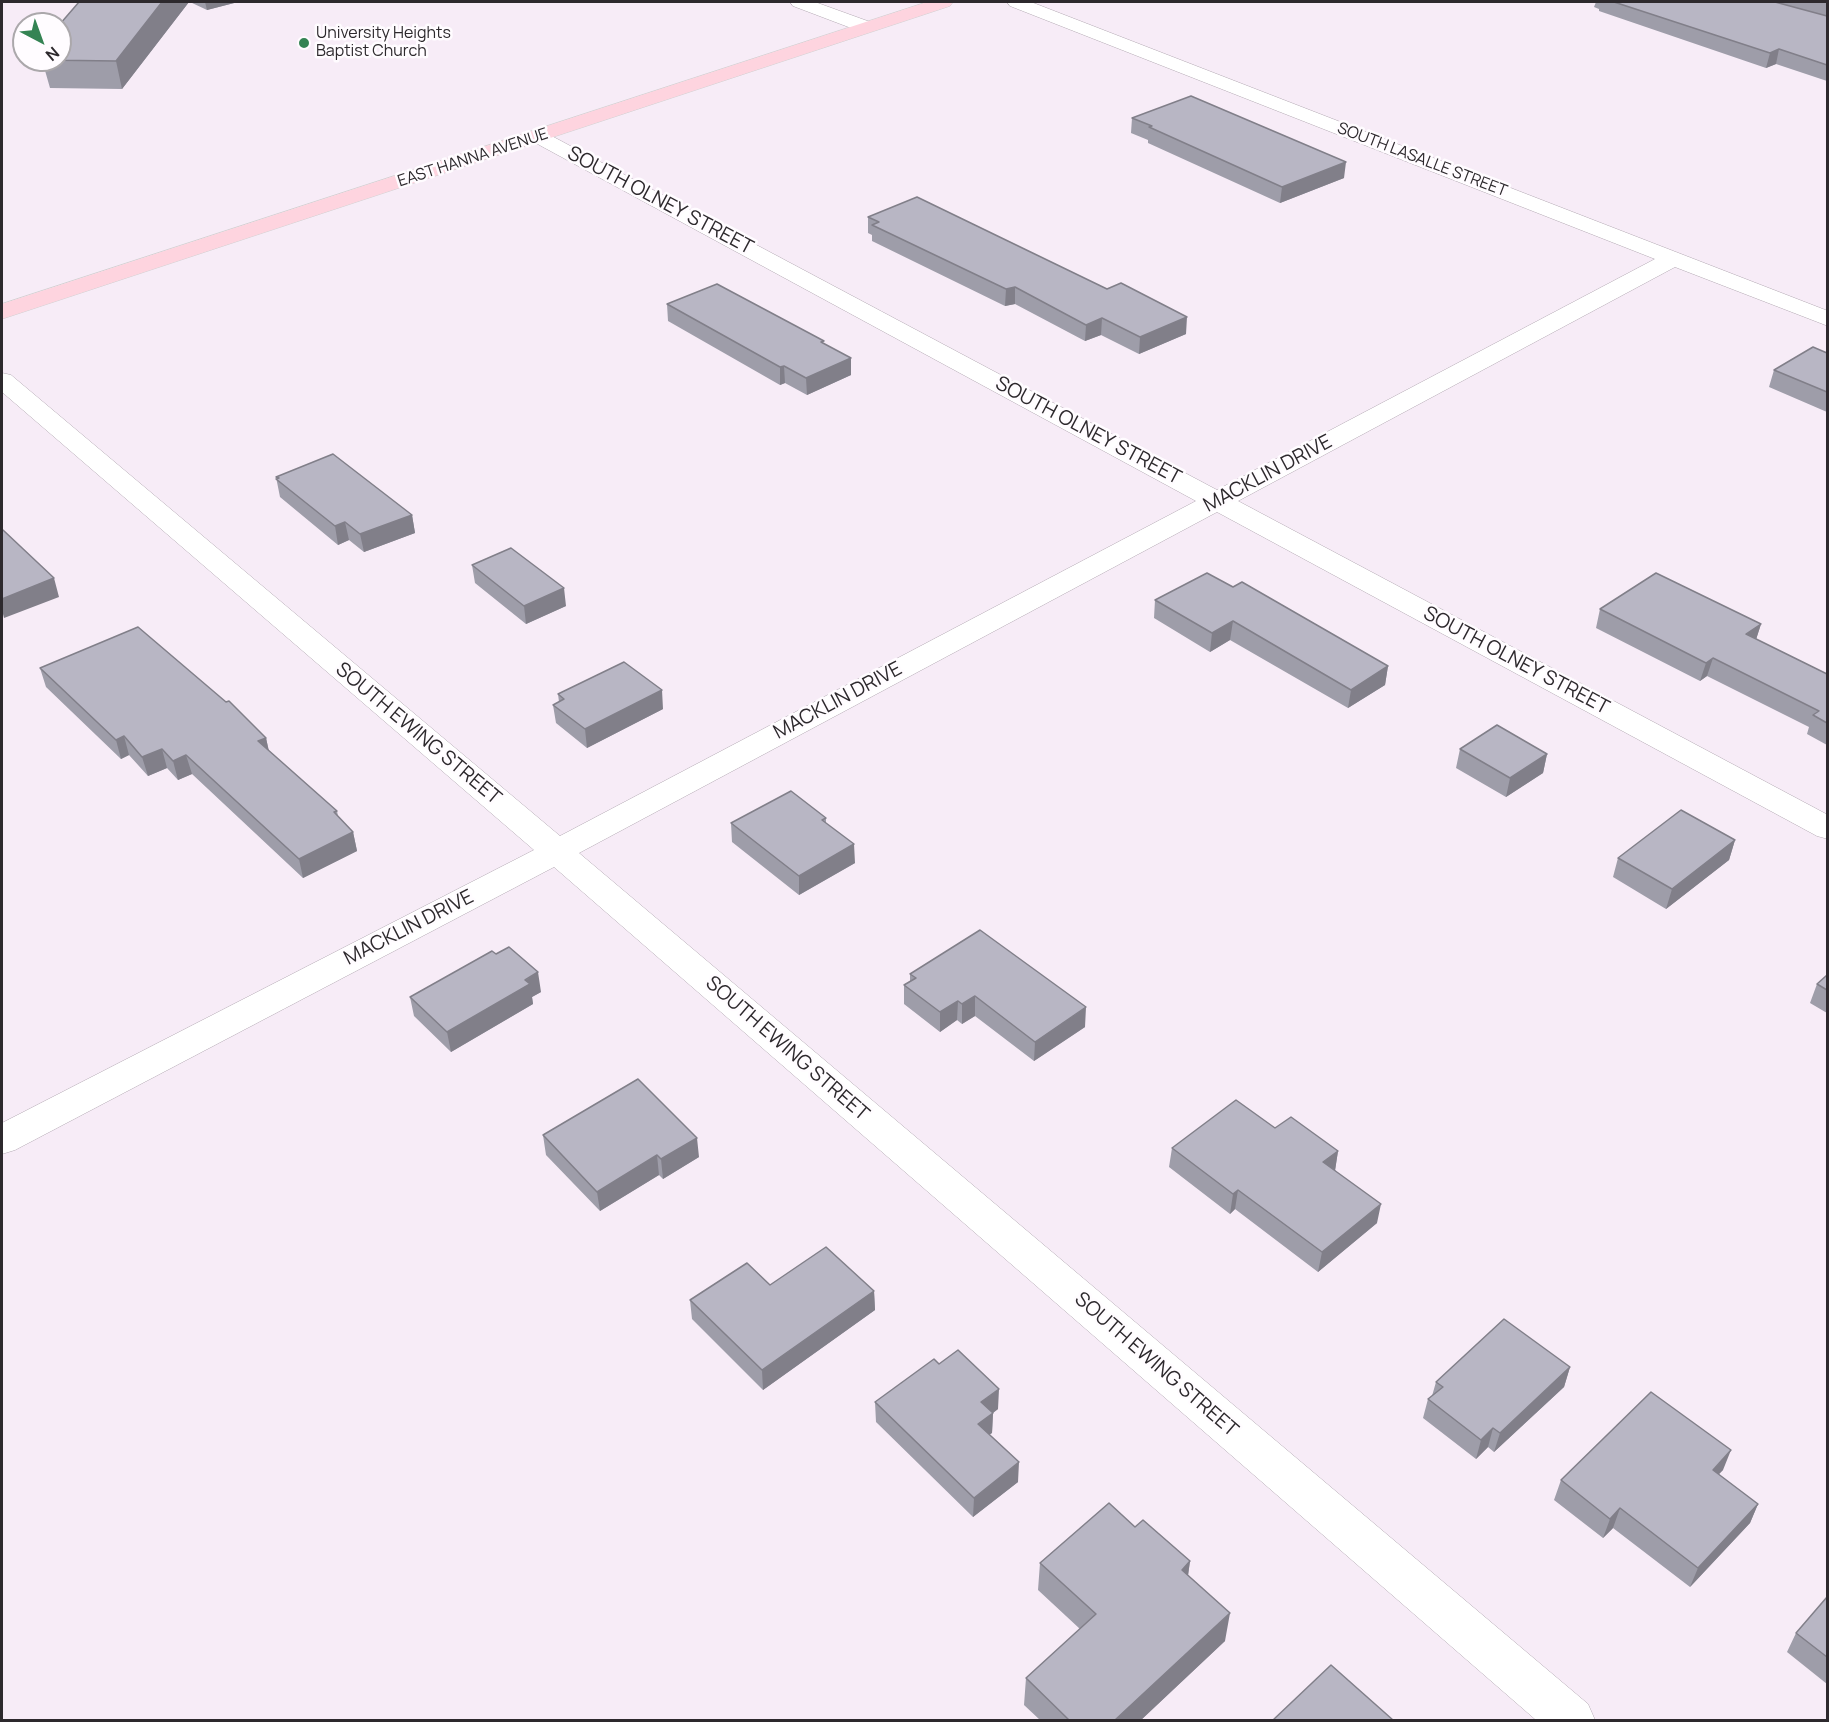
<!DOCTYPE html>
<html>
<head>
<meta charset="utf-8">
<style>
	body { margin:0 }
	#map { position:relative; width:1829px; height:1722px; overflow:hidden; background:#f7ecf7; font-family:Manrope,sans-serif }
	canvas { display:block }
	.frame { position:absolute; inset:0; border:3px solid #2d292d; pointer-events:none }
	.north { position:absolute; left:12px; top:12px; width:60px; height:60px; box-sizing:border-box; background:#fffcff; border:2px solid #aba8ab; border-radius:50%; rotate:139deg; font-size:16px; font-weight:700; line-height:24px; text-align:center; color:#2d292d }
	.north::after { content:''; display:block; margin:auto; width:21px; height:27px; background:#348353; clip-path:polygon(50% 0,100% 100%,50% 72%,0 100%) }
</style>
</head>
<body>
<div id="map">
<canvas width="1829" height="1722"></canvas>
<div class="frame"></div>
<div class="north">N</div>
</div>
<script>
const c = document.querySelector('canvas').getContext('2d');
c.lineJoin = 'round';
function trace(path, color, width, dash) { c.strokeStyle = color; c.lineWidth = width; c.lineCap = dash ? 'butt' : 'round'; c.setLineDash(dash || []); c.stroke(path); }
function fillPath(path, color) { c.fillStyle = color; c.fill(path, 'evenodd'); }
function drawText(font, color, halo, rows, align = 'center') {
  c.font = font + ' Manrope,sans-serif'; c.lineWidth = 5; c.setLineDash([]); c.textBaseline = 'middle'; c.strokeStyle = halo; c.fillStyle = color; for (const [text, x, y, turn = 0] of rows) {
    c.save(); c.translate(x, y); c.rotate((+turn || 0) * Math.PI / 180); c.textAlign = isNaN(turn) ? turn : align; if (halo) c.strokeText(text, 0, 0); c.fillText(text, 0, 0); c.restore();
  }
}
const minor = new Path2D(`
	M 790,2 L 815,2 L 873,23 L 875,27 L 873,31 L 859,31 L 793,6 Z
	M 1007,2 L 1031,2 L 1828,311 L 1828,326 L 1675,267 L 1238,501 L 1828,815 L 1828,839 L 1817,836 L 1217,512 L 579,853 L 1588,1704 L 1595,1720 L 1536,1720 L 554,867 L 15,1150 L 2,1154 L 2,1123 L 534,850 L 2,392 L 2,373 L 11,375 L 560,836 L 1196,501 L 532,141 L 529,137 L 532,133 L 539,131 L 546,133 L 1217,490 L 1655,259 L 1010,6 Z`);
const major = new Path2D(`
	M 927,2 L 953,2 L 950,6 L 2,319 L 2,304 Z`);
trace(minor, '#b3a9b3', 1);
trace(major, '#d1d0d1', 1);
fillPath(minor, '#fff');
fillPath(major, '#fed4df');
fillPath(new Path2D(`
	M 79,2 L 189,2 L 122,89 L 50,88 L 42,60 L 60,60 L 60,24 Z
	M 190,2 L 238,2 L 207,10 Z
	M 1596,2 L 1827,2 L 1827,81 L 1776,64 L 1766,68 L 1599,11 L 1599,9 L 1594,7 Z
	M 1132,118 L 1344,178 L 1280,203 L 1148,143 L 1148,140 L 1131,133 Z
	M 868,217 L 1186,334 L 1139,354 L 1101,335 L 1085,341 L 1015,304 L 1005,306 L 872,241 L 872,235 L 868,233 Z
	M 667,304 L 824,343 L 851,375 L 807,395 L 785,383 L 780,385 L 668,321 Z
	M 1827,353 L 1827,412 L 1769,387 L 1774,370 Z
	M 276,477 L 412,515 L 415,533 L 364,552 L 349,540 L 338,545 L 280,497 Z
	M 472,565 L 566,606 L 526,624 L 475,583 Z
	M 1233,587 L 1388,666 L 1385,685 L 1348,708 L 1230,640 L 1210,652 L 1154,618 L 1155,600 Z
	M 1600,609 L 1761,624 L 1756,639 L 1827,674 L 1827,745 L 1807,734 L 1809,727 L 1707,676 L 1700,681 L 1596,628 Z
	M 40,668 L 266,738 L 269,751 L 337,811 L 338,816 L 353,832 L 357,851 L 303,878 L 192,774 L 178,780 L 167,768 L 148,776 L 129,755 L 121,759 L 46,687 Z
	M 558,694 L 663,709 L 587,748 L 556,723 L 553,705 L 559,702 Z
	M 1460,749 L 1547,754 L 1543,773 L 1506,797 L 1456,768 Z
	M 826,818 L 826,823 L 855,863 L 799,895 L 732,842 L 731,823 Z
	M 1735,840 L 1729,860 L 1666,909 L 1613,877 L 1618,858 Z
	M 910,974 L 1085,1027 L 1034,1061 L 975,1016 L 962,1024 L 957,1020 L 940,1032 L 904,1004 L 904,985 L 910,981 Z
	M 1827,975 L 1827,1013 L 1810,1003 L 1817,984 Z
	M 541,992 L 532,997 L 533,1004 L 451,1052 L 414,1016 L 410,997 Z
	M 1275,1128 L 1338,1151 L 1335,1170 L 1377,1223 L 1318,1272 L 1235,1209 L 1230,1214 L 1169,1167 L 1172,1148 Z
	M 543,1135 L 699,1157 L 663,1179 L 659,1175 L 600,1211 L 546,1155 Z
	M 770,1285 L 874,1291 L 875,1310 L 763,1390 L 692,1319 L 690,1300 Z
	M 939,1364 L 998,1409 L 993,1413 L 992,1433 L 989,1434 L 1018,1482 L 973,1517 L 876,1422 L 875,1402 Z
	M 1570,1367 L 1564,1387 L 1494,1452 L 1488,1447 L 1476,1459 L 1423,1418 L 1428,1399 L 1432,1396 L 1436,1382 Z
	M 1723,1470 L 1718,1474 L 1758,1504 L 1750,1523 L 1690,1587 L 1613,1528 L 1603,1538 L 1554,1500 L 1561,1480 Z
	M 1135,1527 L 1190,1561 L 1188,1576 L 1225,1641 L 1141,1720 L 1040,1720 L 1024,1705 L 1026,1678 L 1080,1629 L 1038,1590 L 1040,1563 Z
	M 1827,1597 L 1827,1684 L 1787,1652 L 1796,1633 Z`), '#9e9da9');
fillPath(new Path2D(`
	M 162,2 L 189,2 L 122,89 L 116,61 Z
	M 205,2 L 238,2 L 207,10 Z
	M 1779,49 L 1776,64 L 1766,68 L 1770,53 Z
	M 1346,162 L 1344,178 L 1280,203 L 1282,187 Z
	M 1015,287 L 1015,304 L 1005,306 L 1006,289 Z
	M 1187,317 L 1186,334 L 1139,354 L 1140,337 Z
	M 1102,318 L 1101,335 L 1085,341 L 1086,325 Z
	M 851,358 L 851,375 L 807,395 L 806,378 Z
	M 784,366 L 785,383 L 780,385 L 780,367 Z
	M 412,515 L 415,533 L 364,552 L 360,534 Z
	M 345,522 L 349,540 L 338,545 L 335,526 Z
	M 54,578 L 59,597 L 4,618 L 2,610 L 2,599 Z
	M 564,588 L 566,606 L 526,624 L 524,606 Z
	M 1233,621 L 1230,640 L 1210,652 L 1212,633 Z
	M 1761,624 L 1755,643 L 1746,634 Z
	M 1713,658 L 1707,676 L 1700,681 L 1706,663 Z
	M 1388,666 L 1385,685 L 1348,708 L 1351,690 Z
	M 662,690 L 663,709 L 587,748 L 585,729 Z
	M 124,736 L 129,755 L 121,759 L 116,740 Z
	M 266,738 L 270,757 L 258,741 Z
	M 162,749 L 167,768 L 148,776 L 142,757 Z
	M 1547,754 L 1543,773 L 1506,797 L 1510,778 Z
	M 186,755 L 192,774 L 178,780 L 173,761 Z
	M 353,832 L 357,851 L 303,878 L 299,859 Z
	M 1735,840 L 1729,860 L 1666,909 L 1672,889 Z
	M 854,844 L 855,863 L 799,895 L 799,876 Z
	M 538,972 L 541,992 L 532,997 L 533,1004 L 451,1052 L 447,1032 Z
	M 975,996 L 975,1016 L 962,1024 L 962,1004 Z
	M 958,1001 L 957,1020 L 940,1032 L 940,1012 Z
	M 1086,1007 L 1085,1027 L 1034,1061 L 1035,1042 Z
	M 697,1138 L 699,1157 L 663,1179 L 661,1159 Z
	M 1338,1151 L 1335,1171 L 1323,1162 Z
	M 657,1155 L 659,1175 L 600,1211 L 597,1192 Z
	M 1238,1190 L 1235,1209 L 1230,1214 L 1233,1194 Z
	M 1381,1204 L 1377,1223 L 1318,1272 L 1322,1252 Z
	M 874,1291 L 875,1310 L 763,1390 L 762,1370 Z
	M 1570,1367 L 1564,1387 L 1494,1452 L 1500,1433 Z
	M 999,1389 L 998,1409 L 981,1422 L 981,1402 Z
	M 993,1413 L 992,1433 L 978,1443 L 978,1424 Z
	M 1493,1428 L 1488,1447 L 1476,1459 L 1481,1440 Z
	M 1731,1450 L 1723,1470 L 1705,1489 L 1713,1470 Z
	M 1019,1462 L 1018,1482 L 973,1517 L 974,1498 Z
	M 1758,1504 L 1750,1523 L 1690,1587 L 1698,1568 Z
	M 1620,1508 L 1613,1528 L 1603,1538 L 1610,1519 Z
	M 1190,1561 L 1186,1589 L 1182,1570 Z
	M 1230,1613 L 1225,1641 L 1141,1720 L 1115,1720 Z`), '#817f89');
const building = new Path2D(`
	M 79,2 L 162,2 L 116,61 L 42,60 L 60,60 L 60,40 L 64,35 L 60,35 L 60,24 Z
	M 1614,2 L 1775,2 L 1827,16 L 1827,65 L 1779,49 L 1770,53 Z
	M 1191,96 L 1346,162 L 1282,187 L 1149,127 L 1152,126 L 1132,118 Z
	M 917,197 L 1107,289 L 1121,283 L 1187,317 L 1140,337 L 1102,318 L 1086,325 L 1015,287 L 1006,289 L 872,225 L 879,222 L 868,217 Z
	M 717,284 L 824,341 L 821,342 L 851,358 L 806,378 L 784,366 L 780,367 L 667,304 Z
	M 1813,347 L 1827,353 L 1827,392 L 1774,370 Z
	M 333,454 L 412,515 L 360,534 L 345,522 L 335,526 L 276,479 L 279,478 L 276,477 Z
	M 2,530 L 3,530 L 54,578 L 2,599 Z
	M 511,548 L 564,588 L 524,606 L 472,565 Z
	M 1207,573 L 1233,587 L 1242,582 L 1388,666 L 1351,690 L 1233,621 L 1212,633 L 1155,600 Z
	M 1656,573 L 1761,624 L 1746,634 L 1827,674 L 1827,723 L 1813,715 L 1819,711 L 1713,658 L 1706,663 L 1600,609 Z
	M 138,627 L 226,702 L 229,701 L 266,738 L 258,741 L 337,811 L 334,812 L 353,832 L 299,859 L 186,755 L 173,761 L 162,749 L 142,757 L 124,736 L 116,740 L 40,668 Z
	M 624,662 L 662,690 L 585,729 L 553,705 L 564,699 L 558,694 Z
	M 1497,725 L 1547,754 L 1510,778 L 1460,749 Z
	M 791,791 L 826,818 L 822,820 L 854,844 L 799,876 L 731,823 Z
	M 1681,810 L 1735,840 L 1672,889 L 1618,858 Z
	M 980,930 L 1086,1007 L 1035,1042 L 975,996 L 962,1004 L 958,1001 L 940,1012 L 904,985 L 916,978 L 910,974 Z
	M 509,947 L 538,972 L 525,980 L 530,984 L 447,1032 L 410,997 L 492,951 L 496,954 Z
	M 1827,975 L 1827,990 L 1817,984 Z
	M 638,1079 L 697,1138 L 661,1159 L 657,1155 L 597,1192 L 543,1135 Z
	M 1236,1100 L 1275,1128 L 1291,1117 L 1338,1151 L 1323,1162 L 1381,1204 L 1322,1252 L 1238,1190 L 1233,1194 L 1172,1148 Z
	M 826,1247 L 874,1291 L 762,1370 L 690,1300 L 747,1263 L 770,1285 Z
	M 1504,1319 L 1570,1367 L 1500,1433 L 1493,1428 L 1481,1440 L 1428,1399 L 1443,1387 L 1436,1382 Z
	M 958,1350 L 999,1389 L 981,1402 L 993,1413 L 978,1424 L 1019,1462 L 974,1498 L 875,1402 L 934,1359 L 939,1364 Z
	M 1651,1392 L 1731,1450 L 1713,1470 L 1758,1504 L 1698,1568 L 1620,1508 L 1610,1519 L 1561,1480 Z
	M 1109,1503 L 1135,1527 L 1143,1520 L 1190,1561 L 1182,1570 L 1230,1613 L 1115,1720 L 1069,1720 L 1026,1678 L 1096,1614 L 1040,1563 Z
	M 1827,1597 L 1827,1657 L 1796,1633 Z
	M 1331,1665 L 1393,1720 L 1273,1720 Z`);
fillPath(building, '#b8b6c4');
trace(building, '#817f89', 1.5);
for (const [x, y, r, color] of [
	[304,43,6,"#348353"]
]) { const dot = new Path2D(); dot.arc(x, y, r, 0, 2 * Math.PI); c.fillStyle = color; c.fill(dot); trace(dot, '#fffcff', 2); }
drawText('16px', '#2d292d', '#fffcff', [
	["University Heights",316,34],
	["Baptist Church",316,52]
], 'left');
drawText('16px', '#2d292d', '#fffcff', [
	["EAST HANNA AVENUE",473,158,-18],
	["SOUTH LASALLE STREET",1422,160,21]
]);
drawText('20px', '#2d292d', '#fffcff', [
	["SOUTH OLNEY STREET",660,201,28],
	["SOUTH OLNEY STREET",1088,431,28],
	["MACKLIN DRIVE",1268,474,-28],
	["SOUTH OLNEY STREET",1516,661,28],
	["MACKLIN DRIVE",838,701,-28],
	["SOUTH EWING STREET",418,734,40],
	["MACKLIN DRIVE",409,928,-27],
	["SOUTH EWING STREET",787,1049,41],
	["SOUTH EWING STREET",1156,1365,41]
]);
</script>
</body>
</html>
